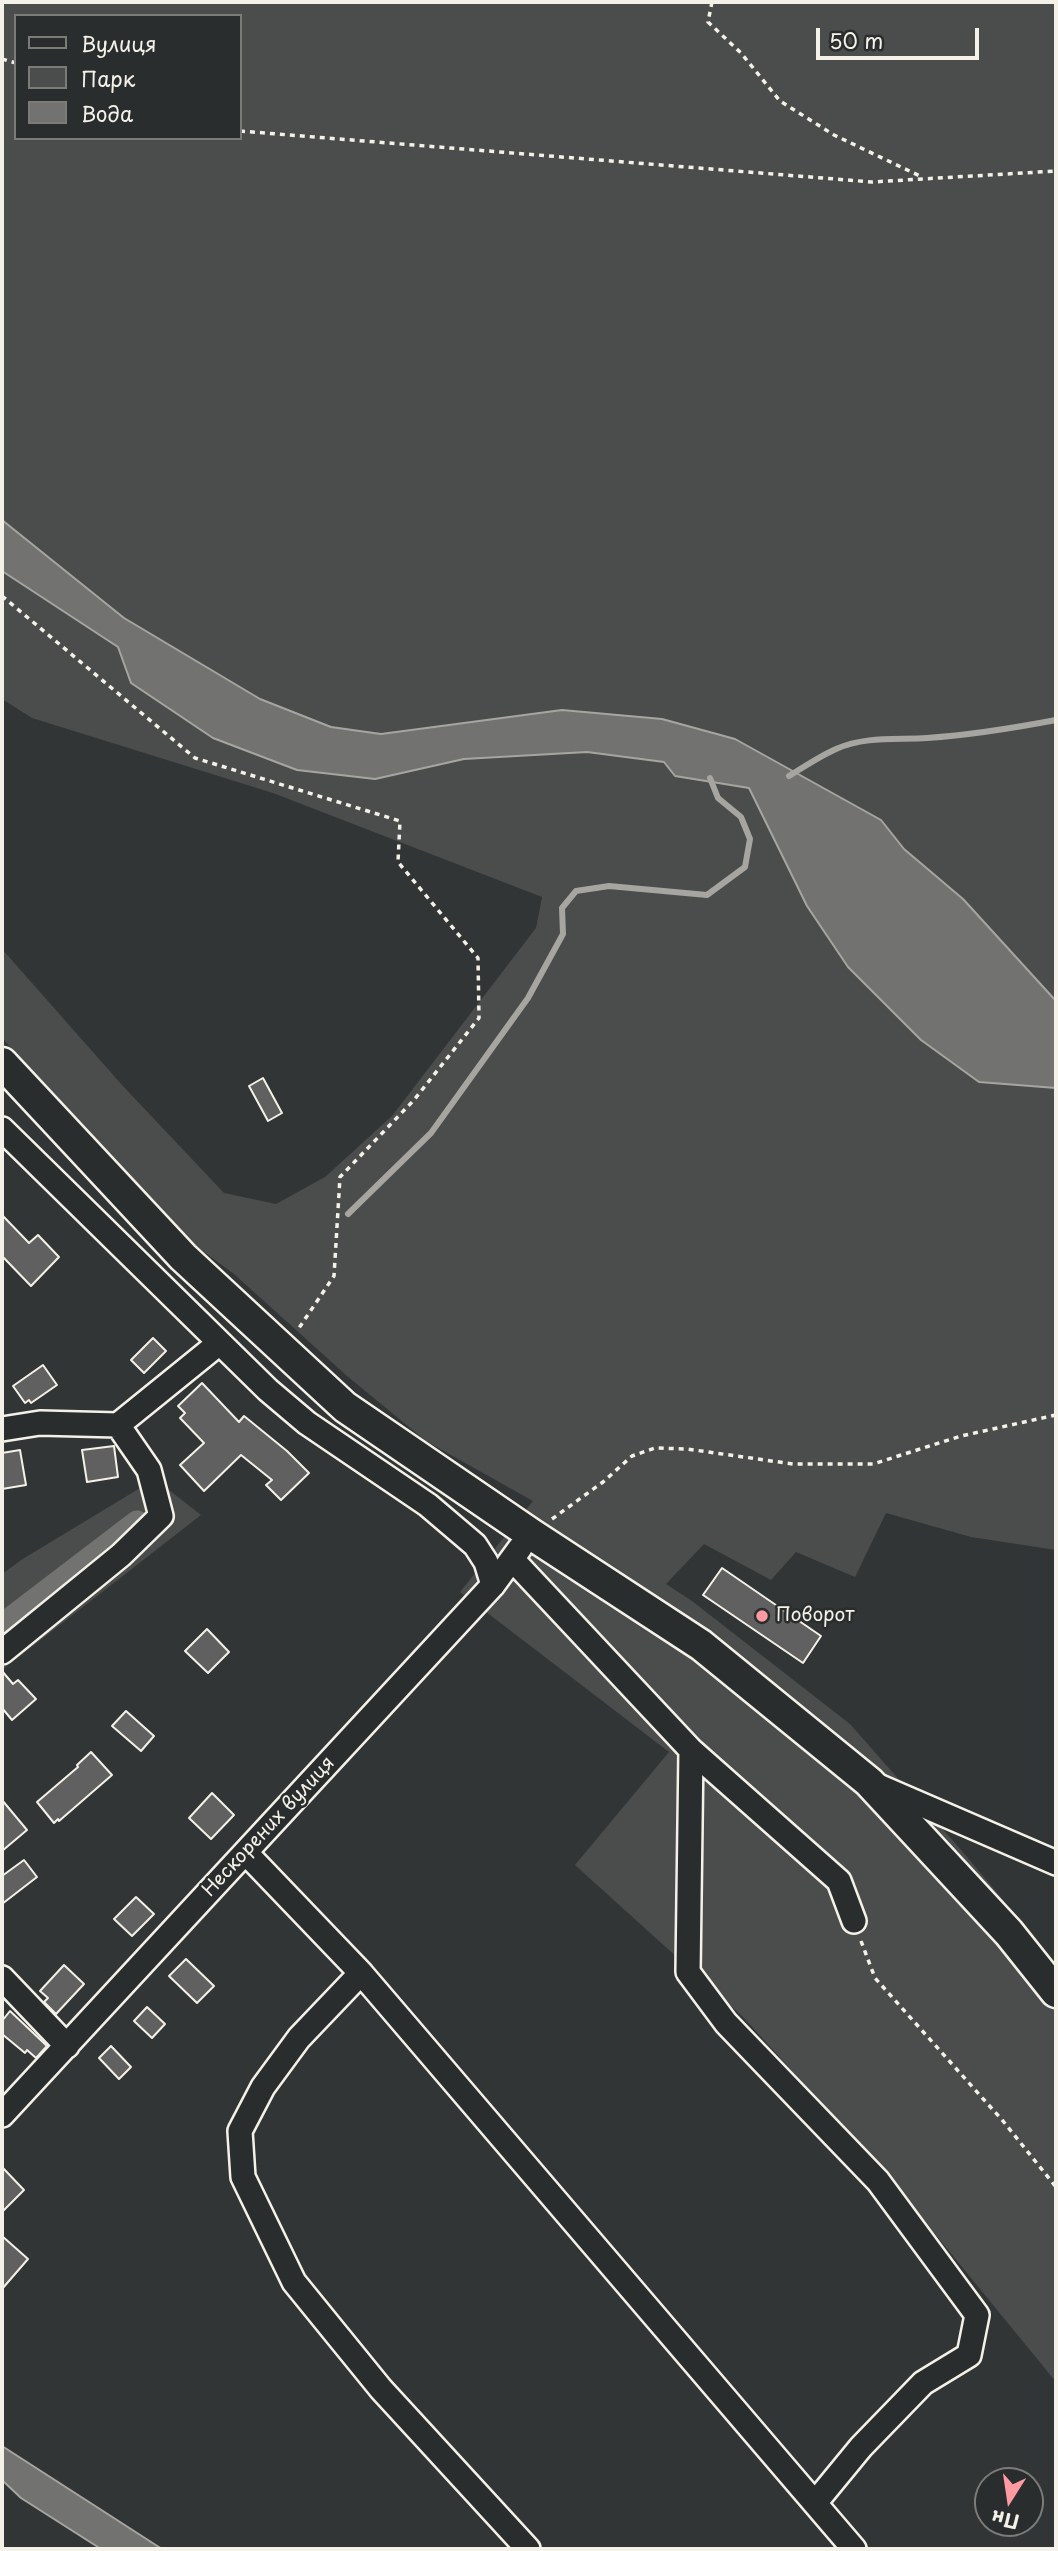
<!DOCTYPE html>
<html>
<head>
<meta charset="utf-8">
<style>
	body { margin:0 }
	#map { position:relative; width:1058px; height:2551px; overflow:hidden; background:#323535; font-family:"Playpen Sans",sans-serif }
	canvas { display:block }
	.frame { position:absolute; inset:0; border:4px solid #f4f1e8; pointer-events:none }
	.legend { position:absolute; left:14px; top:14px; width:228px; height:126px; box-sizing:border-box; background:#2a2d2e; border:2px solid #7b7b78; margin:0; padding:9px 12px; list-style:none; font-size:21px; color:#f4f1e8 }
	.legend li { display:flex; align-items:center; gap:14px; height:35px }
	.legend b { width:35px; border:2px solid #7b7b78 }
	.north { position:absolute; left:974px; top:2467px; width:70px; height:70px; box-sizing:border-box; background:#2a2d2e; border:2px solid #7b7b78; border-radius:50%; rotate:192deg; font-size:19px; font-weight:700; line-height:28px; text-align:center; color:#f4f1e8 }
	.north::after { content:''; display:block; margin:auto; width:24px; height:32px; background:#ff9aa2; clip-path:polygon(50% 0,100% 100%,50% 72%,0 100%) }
	.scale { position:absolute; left:816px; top:28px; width:163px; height:32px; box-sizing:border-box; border:4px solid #f4f1e8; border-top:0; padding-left:9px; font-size:21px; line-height:24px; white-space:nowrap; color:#f4f1e8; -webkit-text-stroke:5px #2a2d2e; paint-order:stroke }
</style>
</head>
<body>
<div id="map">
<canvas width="1058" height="2551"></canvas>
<div class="frame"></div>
<ul class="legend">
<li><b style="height:9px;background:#2a2d2e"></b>Вулиця</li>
<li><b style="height:19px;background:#4b4d4c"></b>Парк</li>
<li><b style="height:19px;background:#727370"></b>Вода</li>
</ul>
<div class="north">Пн</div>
<div class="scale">50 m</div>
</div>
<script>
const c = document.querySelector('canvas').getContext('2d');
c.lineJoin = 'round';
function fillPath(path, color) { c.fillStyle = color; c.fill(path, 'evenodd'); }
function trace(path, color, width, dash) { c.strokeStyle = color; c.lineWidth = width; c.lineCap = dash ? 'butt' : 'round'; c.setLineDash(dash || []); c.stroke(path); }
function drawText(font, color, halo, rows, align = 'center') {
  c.font = font + ' "Playpen Sans",sans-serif'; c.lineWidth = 5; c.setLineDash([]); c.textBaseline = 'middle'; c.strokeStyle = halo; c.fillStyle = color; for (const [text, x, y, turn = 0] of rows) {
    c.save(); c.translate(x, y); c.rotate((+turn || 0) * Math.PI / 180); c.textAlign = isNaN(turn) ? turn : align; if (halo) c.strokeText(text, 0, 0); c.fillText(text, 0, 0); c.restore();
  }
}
fillPath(new Path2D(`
	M 2,2 L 1056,2 L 1056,1001 L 963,899 L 904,849 L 881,820 L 562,710 L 381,734 L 331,727 L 260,699 L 124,618 L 2,520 ZM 16,16 L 240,16 L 240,138 L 16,138 Z
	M 2,571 L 118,647 L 131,683 L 213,738 L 297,770 L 375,779 L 464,759 L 587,752 L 664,762 L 675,776 L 749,788 L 807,906 L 848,967 L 979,1082 L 1056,1088 L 1056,1550 L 971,1537 L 886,1513 L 855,1577 L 796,1552 L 771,1580 L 704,1544 L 666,1584 L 692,1601 L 850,1724 L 962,1851 L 1056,1963 L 1056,2382 L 886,2174 L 743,2017 L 575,1865 L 669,1752 L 460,1592 L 533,1501 L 426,1441 L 347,1376 L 234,1274 L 189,1241 L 2,1038 L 2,949 L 122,1085 L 224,1193 L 276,1204 L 325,1177 L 392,1116 L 536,928 L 542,897 L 273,793 L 32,718 L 2,699 Z
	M 155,1479 L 201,1515 L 2,1670 L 2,1574 L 21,1560 Z`), '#4b4d4c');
const water = new Path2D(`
	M 2,520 L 124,618 L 260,699 L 331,727 L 381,734 L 562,710 L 662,719 L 735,739 L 881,820 L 904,849 L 963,899 L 1056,1001 L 1056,1088 L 979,1082 L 921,1040 L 848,967 L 807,906 L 749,788 L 675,776 L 664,762 L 587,752 L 464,759 L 375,779 L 297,770 L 213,738 L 131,683 L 118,647 L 2,571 Z
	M 2,2446 L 162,2549 L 101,2549 L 21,2498 L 2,2480 Z`);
fillPath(water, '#727370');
trace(water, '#a6a5a0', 2);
trace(new Path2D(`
	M 789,776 C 804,767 820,756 836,749 C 865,736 897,740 927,738 C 970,735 1014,728 1056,720
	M 348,1214 L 431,1133 L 528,998 L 563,934 L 562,908 L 576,891 L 609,886 L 707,895 L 745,867 L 750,839 L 741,817 L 718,798 L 710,778`), '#a6a5a0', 6);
trace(new Path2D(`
	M 2,1625 L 137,1522`), '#727370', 23);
const building = new Path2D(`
	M 263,1078 L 282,1113 L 268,1121 L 249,1086 Z
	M 2,1215 L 29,1243 L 38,1235 L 59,1257 L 31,1286 L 2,1256 Z
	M 153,1338 L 166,1351 L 144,1373 L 131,1360 Z
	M 43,1365 L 57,1385 L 31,1403 L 29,1400 L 25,1403 L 13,1386 Z
	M 202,1383 L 239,1422 L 244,1416 L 287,1451 L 309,1473 L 281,1500 L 266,1485 L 272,1480 L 241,1455 L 204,1491 L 180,1465 L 204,1443 L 180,1418 L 185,1413 L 178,1406 Z
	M 114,1446 L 118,1477 L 87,1482 L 82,1450 Z
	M 20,1450 L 26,1485 L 2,1489 L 2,1453 Z
	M 722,1568 L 821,1636 L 803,1663 L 703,1595 Z
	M 207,1629 L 229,1652 L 208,1673 L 185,1651 Z
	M 2,1671 L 13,1684 L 18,1680 L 36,1699 L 12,1720 L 2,1708 Z
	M 126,1711 L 154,1736 L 141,1751 L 112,1726 Z
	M 91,1752 L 112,1775 L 59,1821 L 58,1819 L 54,1823 L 37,1802 L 78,1767 L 77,1765 Z
	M 212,1793 L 234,1815 L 211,1839 L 189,1818 Z
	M 2,1800 L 27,1830 L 2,1851 Z
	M 24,1860 L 37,1877 L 2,1904 L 2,1876 Z
	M 136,1897 L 154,1914 L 132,1936 L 114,1919 Z
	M 186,1959 L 214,1986 L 197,2003 L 169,1976 Z
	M 64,1965 L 84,1984 L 56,2014 L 44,2002 L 48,1998 L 40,1991 Z
	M 147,2007 L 165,2024 L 152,2038 L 134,2021 Z
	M 10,2011 L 47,2046 L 36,2058 L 27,2050 L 25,2053 L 2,2034 L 2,2021 Z
	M 111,2046 L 131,2067 L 119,2079 L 99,2058 Z
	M 2,2167 L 24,2190 L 2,2212 Z
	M 2,2236 L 28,2259 L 2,2289 Z`);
fillPath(building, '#5f605f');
trace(building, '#f4f1e8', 2);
const minor = new Path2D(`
	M 2,1129 L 268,1390 L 307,1423 L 428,1505 L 475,1545 L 486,1562 L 493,1585
	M 118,1425 L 218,1344
	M 2,1429 L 40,1423 L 118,1425
	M 512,1559 L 691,1750 L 688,1972 L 726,2023 L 878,2181 L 977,2315 L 969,2355 L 923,2383 L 861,2447 L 815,2503
	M 2,1652 L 121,1555 L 161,1516 L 149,1470 L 118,1425
	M 691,1750 L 839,1881 L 854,1921
	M 876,1785 L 1056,1863
	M 246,1853 L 361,1973 L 854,2549
	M 361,1973 L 299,2038 L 263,2087 L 240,2131 L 243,2177 L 294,2282 L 381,2389 L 528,2549
	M 2,1978 L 67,2046
	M 2,2115 L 493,1585 L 520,1548`);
const major = new Path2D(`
	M 2,1063 L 183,1257 L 345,1407 L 531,1534 L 701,1645 L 869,1782 L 1009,1933 L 1056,1992`);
trace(minor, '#f4f1e8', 28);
trace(major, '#f4f1e8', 35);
trace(new Path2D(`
	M 712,2 L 708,22 L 741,53 L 780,101 L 834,135 L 922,177
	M 2,59 L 16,63
	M 240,131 L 872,182 L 1056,171
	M 2,596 L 195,758 L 400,821 L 398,862 L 478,958 L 479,1018 L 414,1100 L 340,1177 L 334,1276 L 299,1328
	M 552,1519 L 603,1482 L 632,1456 L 655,1448 L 687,1449 L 793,1464 L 873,1464 L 961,1436 L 1056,1415
	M 861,1941 L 875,1978 L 1003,2121 L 1056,2187`), '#f4f1e8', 3.5, [5, 5]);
trace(minor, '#2a2d2e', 23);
trace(major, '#2a2d2e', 30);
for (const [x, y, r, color] of [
	[762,1616,7,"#ff9aa2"]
]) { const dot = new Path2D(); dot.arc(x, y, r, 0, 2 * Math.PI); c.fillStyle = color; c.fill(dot); trace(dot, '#2a2d2e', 2.5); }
drawText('19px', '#f4f1e8', '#2a2d2e', [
	["Поворот",776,1616]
], 'left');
drawText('19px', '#f4f1e8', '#2a2d2e', [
	["Нескорених вулиця",269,1827,-47]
]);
</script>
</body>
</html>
